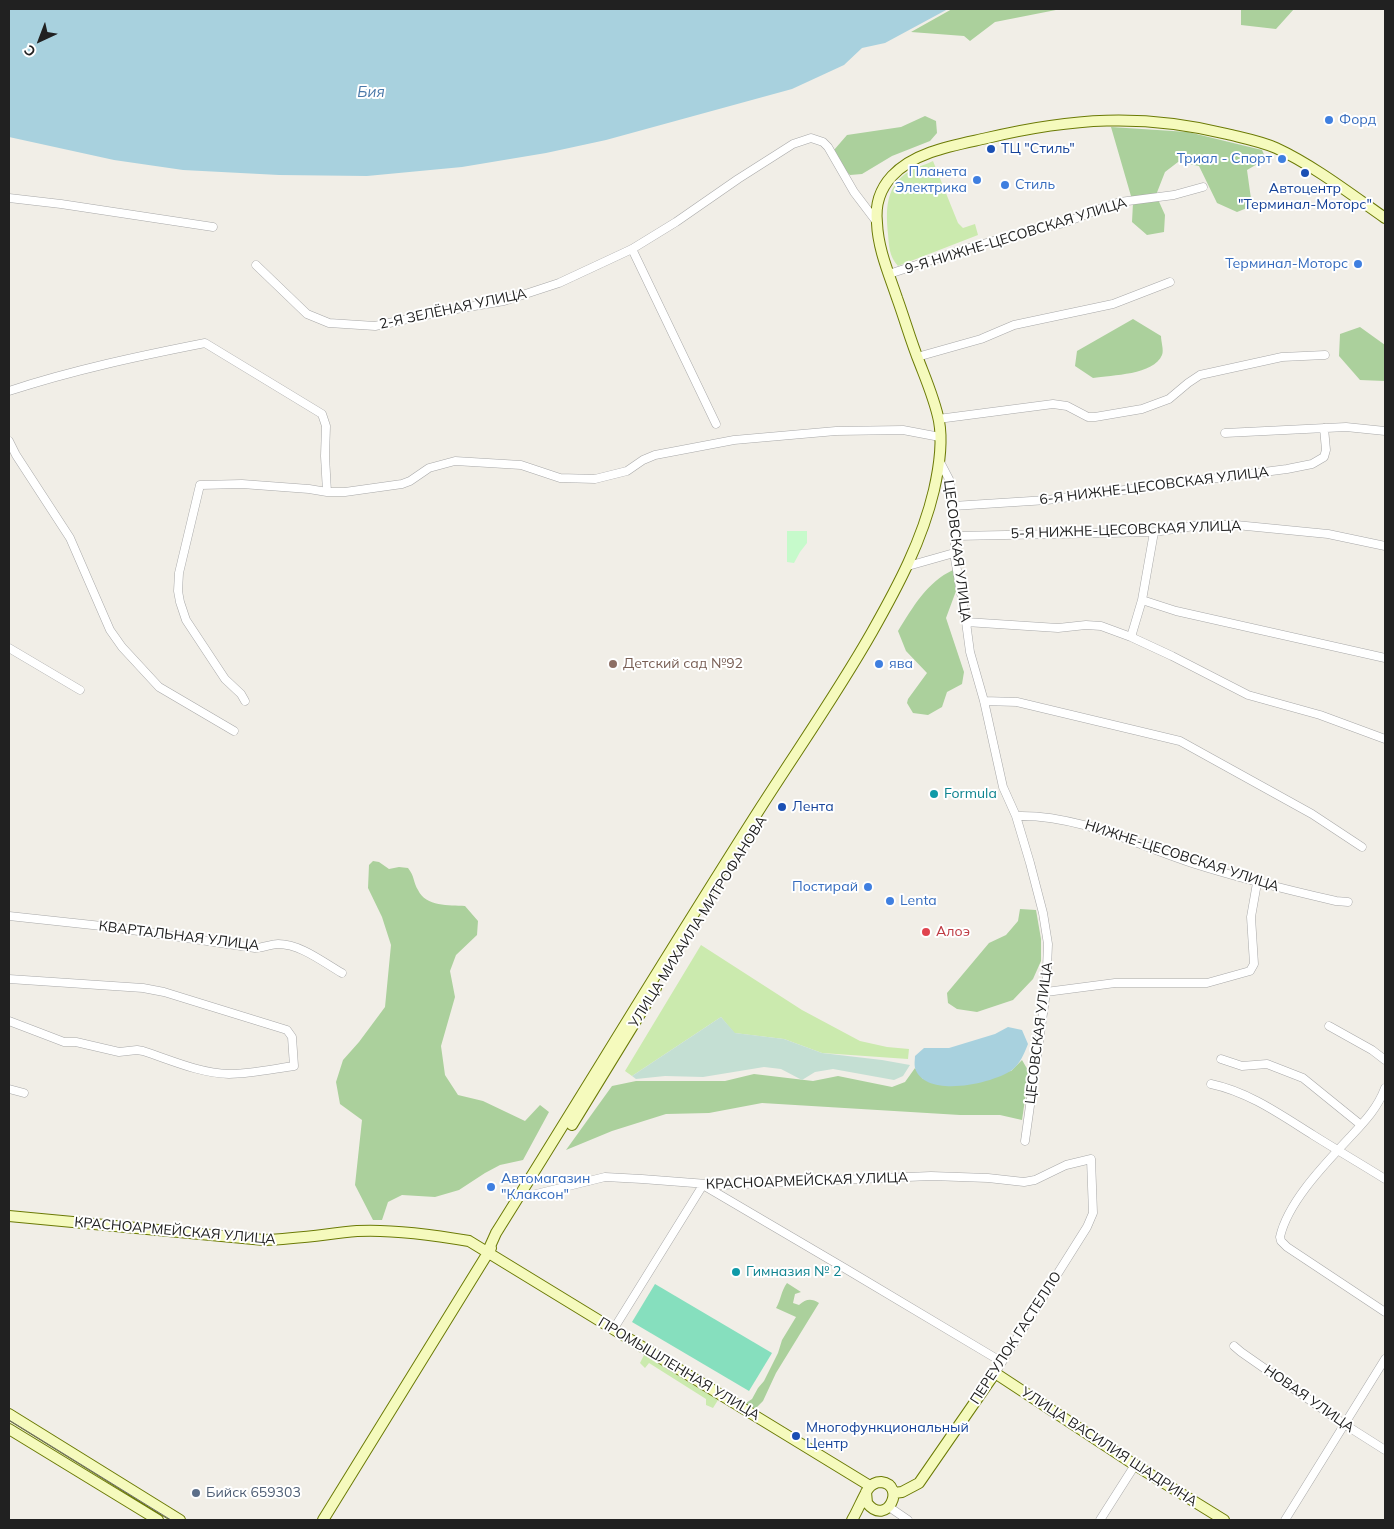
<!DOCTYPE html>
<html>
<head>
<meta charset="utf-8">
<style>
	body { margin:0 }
	#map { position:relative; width:1394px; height:1529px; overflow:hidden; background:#f1eee7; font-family:Mulish,sans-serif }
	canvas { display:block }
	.frame { position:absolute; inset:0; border:10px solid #212121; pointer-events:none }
	.north { position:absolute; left:15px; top:15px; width:50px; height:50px; -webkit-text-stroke:4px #fff; paint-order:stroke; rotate:223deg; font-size:14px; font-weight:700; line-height:20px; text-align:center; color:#212121 }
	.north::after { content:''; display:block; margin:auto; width:18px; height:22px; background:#212121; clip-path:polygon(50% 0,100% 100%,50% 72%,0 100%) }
</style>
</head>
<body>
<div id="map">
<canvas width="1394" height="1529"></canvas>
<div class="frame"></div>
<div class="north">С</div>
</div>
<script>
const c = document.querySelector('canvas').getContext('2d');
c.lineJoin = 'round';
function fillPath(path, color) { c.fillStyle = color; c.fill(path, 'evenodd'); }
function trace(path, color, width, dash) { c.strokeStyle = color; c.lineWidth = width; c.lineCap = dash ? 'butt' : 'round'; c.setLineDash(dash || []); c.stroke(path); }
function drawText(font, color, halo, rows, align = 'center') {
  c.font = font + ' Mulish,sans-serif'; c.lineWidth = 4; c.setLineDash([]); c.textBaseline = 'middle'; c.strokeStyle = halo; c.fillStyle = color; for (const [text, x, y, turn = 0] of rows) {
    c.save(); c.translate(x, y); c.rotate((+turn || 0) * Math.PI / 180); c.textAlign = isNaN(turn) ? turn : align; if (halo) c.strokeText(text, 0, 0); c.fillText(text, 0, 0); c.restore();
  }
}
fillPath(new Path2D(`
	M 933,161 L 958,223 L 963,228 L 975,224 L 978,235 L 898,266 C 889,256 889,246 888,234 C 886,211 885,190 905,174 C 913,168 925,165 933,161 Z
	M 701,945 L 802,1010 L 860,1041 L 887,1047 L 909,1049 L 908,1059 L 822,1053 L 784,1039 L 734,1033 L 721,1017 L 632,1076 L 625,1071 Z
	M 644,1355 L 718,1400 L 713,1408 L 706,1405 L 706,1399 L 649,1363 L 645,1368 L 640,1363 Z`), '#cbeaae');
fillPath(new Path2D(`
	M 952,9 L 1061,9 L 995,22 L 970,41 L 964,36 L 911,32 Z
	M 1241,9 L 1294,9 L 1276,29 L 1241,25 Z
	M 925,116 L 936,121 L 937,133 L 930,141 L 892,156 L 862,174 L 850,175 L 838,164 L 834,150 L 847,135 L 901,127 Z
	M 1111,127 L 1188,132 L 1262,150 L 1266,159 L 1247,170 L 1252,206 L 1237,212 L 1217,203 L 1199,166 L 1178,162 L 1165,172 L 1156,195 L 1165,215 L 1164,232 L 1147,235 L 1132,222 L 1133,203 Z
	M 1133,319 L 1161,336 C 1161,342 1164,350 1162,355 C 1154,375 1112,375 1093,378 L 1075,366 L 1077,351 Z
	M 1360,327 L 1385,345 L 1385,381 L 1360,380 L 1339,356 L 1340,334 Z
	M 953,570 L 956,591 L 946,618 L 964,672 L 962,684 L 947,692 L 942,707 L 928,715 L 913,713 L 907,703 L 908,699 L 927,673 L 906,651 L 898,631 C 913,607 927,582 953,570 Z
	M 373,861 L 379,862 L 389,869 L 399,867 L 408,868 C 415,877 413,882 418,890 C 426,907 449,905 465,906 L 478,921 L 477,935 L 456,955 L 450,971 L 455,997 L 441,1046 L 445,1075 L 458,1095 L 483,1101 L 525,1121 L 540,1105 L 549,1112 L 523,1160 L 500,1165 L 485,1173 L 459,1190 L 435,1197 L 402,1195 L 388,1202 L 382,1220 L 373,1220 L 355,1185 L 362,1120 L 340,1104 L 336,1082 L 343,1060 L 359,1042 L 385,1007 L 391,945 L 382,917 L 368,888 L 369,865 Z
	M 1020,909 L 1036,910 L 1041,939 L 1041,961 L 1033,979 L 1013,1000 L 977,1012 L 957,1009 L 948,1003 L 947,993 L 989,943 L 1006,935 L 1018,921 Z
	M 1022,1060 L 1029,1072 L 1022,1120 L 1000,1115 L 960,1115 L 762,1103 L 709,1113 L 666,1114 L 612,1131 L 566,1150 L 612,1086 L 636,1081 L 725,1081 L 754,1074 L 813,1081 L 838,1076 L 892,1087 L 905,1082 L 915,1068 L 923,1079 L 1011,1071 Z
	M 787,1283 L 801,1292 L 795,1294 L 793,1303 L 799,1305 C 806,1299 811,1298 819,1303 L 776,1373 L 763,1401 L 754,1410 L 746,1406 L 746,1403 L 752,1399 L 758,1388 L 764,1381 L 778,1353 L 782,1340 L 796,1317 L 776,1308 C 781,1300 781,1291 787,1283 Z`), '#abd09c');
fillPath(new Path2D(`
	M 721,1017 L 735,1033 L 784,1039 L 822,1053 L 882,1060 L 910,1065 L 903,1076 L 894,1080 L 833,1069 L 815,1072 L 802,1080 L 781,1069 L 764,1067 L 703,1077 L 665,1076 L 636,1079 L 632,1076 Z`), '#c4dfd3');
fillPath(new Path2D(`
	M 787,531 L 807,531 L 807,543 L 800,552 L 794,563 L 787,562 Z`), '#c6facb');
fillPath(new Path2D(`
	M 655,1284 L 772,1353 L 749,1391 L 632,1322 Z`), '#86dfbe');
fillPath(new Path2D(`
	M 9,9 L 948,9 L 885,43 L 862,48 L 844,65 L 792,89 L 606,140 L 546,153 L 462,167 L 367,176 L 279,175 L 183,170 L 114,160 L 9,137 Z
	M 1008,1027 L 1022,1030 L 1028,1044 C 1024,1054 1020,1064 1012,1070 C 992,1084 925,1099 915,1068 C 914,1064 915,1059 915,1056 L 924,1048 L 949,1048 L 995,1034 Z`), '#a8d1de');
const street = new Path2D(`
	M 9,198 L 61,204 L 213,227
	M 632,249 L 716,424
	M 256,265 L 307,314 L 329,323 L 375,326 L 445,311 L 504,301 L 559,283 L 632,249 L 676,222 L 738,179 L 793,144 L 811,138 L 823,142 L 828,147 L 854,192 L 876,221
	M 889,274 L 959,251 L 1031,230 L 1064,223 L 1102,208 L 1120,202 L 1174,195 L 1203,187
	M 917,357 L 981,339 L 1014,325 L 1113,304 L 1170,282
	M 9,391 C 73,370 139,356 205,343 L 322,414 L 326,426 L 325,456 L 327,492
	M 938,419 L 1053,404 L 1067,406 L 1088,417 L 1095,417 L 1142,409 L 1169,399 L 1188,383 L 1200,375 L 1282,357 L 1325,355
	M 1225,433 L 1346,427 L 1385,431
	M 9,441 L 16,455 L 70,538 L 110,630 L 122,647 L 159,687 L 234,731
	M 939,460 L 950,481 L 956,536 L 954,553 L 966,622 L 970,652 L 984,701 L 1003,787 L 1016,816 L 1030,863 L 1043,913 L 1048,944 L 1046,992 L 1025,1141
	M 953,506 L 1047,500 L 1287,469 L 1312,464 L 1324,457 L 1326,450 L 1324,428
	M 956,536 L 1154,532 L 1201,525 L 1236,525 L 1328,534 L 1385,546
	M 908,566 L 954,553
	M 1142,600 L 1176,611 L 1385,658
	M 966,622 L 1058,628 L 1086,625 L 1101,626 L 1131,637 L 1172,656 L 1248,695 L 1320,715 L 1385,739
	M 1131,637 L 1142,600 L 1154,532
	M 9,648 L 80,690
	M 245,701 L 241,694 L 225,679 L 186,620 L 180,602 L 178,591 L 179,573 L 200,485 L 242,484 L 309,489 L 327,492 L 345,492 L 402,484 L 410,481 L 429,468 L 455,461 L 521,465 L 560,478 L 595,479 L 627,471 L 643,460 L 655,455 L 734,440 L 836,431 L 903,430 L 940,437
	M 984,701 L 1017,702 L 1180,741 L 1312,814 L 1362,847
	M 1016,816 C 1078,814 1137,845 1195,864 C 1242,879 1288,890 1336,901 L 1348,902
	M 9,916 L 111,927 L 255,948 C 263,948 271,944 278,944 C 301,944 324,963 342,973
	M 9,979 L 143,988 L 164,992 L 287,1030 L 292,1037 L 294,1066 C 273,1069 250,1074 229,1074 C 199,1073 171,1060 143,1051 L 137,1050 L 119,1052 L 76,1042 L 64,1042 L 9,1021
	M 1046,992 L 1115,983 L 1207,983 L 1250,971 L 1254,964 L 1251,917 L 1257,883
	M 1329,1026 L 1372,1050 L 1385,1060
	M 1221,1059 L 1242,1066 L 1267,1064 L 1303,1078 L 1361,1125
	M 1211,1084 C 1249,1092 1281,1115 1313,1135 C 1337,1150 1361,1164 1385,1179
	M 1385,1088 C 1378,1107 1366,1120 1352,1135 C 1327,1162 1288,1201 1280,1237 L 1281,1241 L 1287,1247 L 1385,1312
	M 9,1089 L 24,1093
	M 521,1193 L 528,1196 L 605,1177 L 642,1179 L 720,1185 L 931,1176 L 988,1178 L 1024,1182 L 1035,1180 L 1066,1165 L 1091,1159 L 1093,1213 L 1087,1227 L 995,1373
	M 613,1330 L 703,1185 L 846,1269 L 1002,1362
	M 1234,1346 L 1241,1352 L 1344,1424 L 1385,1450
	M 889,1507 L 908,1520
	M 1100,1520 L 1135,1465
	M 1285,1520 L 1385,1359`);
const secondary = new Path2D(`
	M 572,1125 L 656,988
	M 9,1216 L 264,1240 C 296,1239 326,1234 357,1231 C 393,1229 434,1235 469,1241 L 870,1486
	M 487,1253 L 496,1233 C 585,1091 671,948 761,807 C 798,749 838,692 872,632 C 898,586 922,541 934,490 C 939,468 943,443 939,421 C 935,401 927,382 920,364 C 911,342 905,320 897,298 C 889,274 878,249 877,223 C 875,206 880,189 892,176 C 915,151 956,145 987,138 C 1071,118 1142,113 1227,134 C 1243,138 1260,141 1276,148 C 1313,165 1352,195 1385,218
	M 9,1414 L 180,1520
	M 9,1429 L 158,1520
	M 894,1493 L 902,1492 L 919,1483 L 995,1373 L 1135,1465 L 1224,1520
	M 323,1520 L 491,1248
	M 852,1520 C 858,1510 862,1499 868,1489 C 871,1485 876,1482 881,1482 C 907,1485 887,1528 867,1503 L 866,1492`);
trace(street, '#a8a8a8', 9);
trace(secondary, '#6b7a05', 12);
trace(street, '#fff', 8);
trace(secondary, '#f5fabd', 10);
trace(new Path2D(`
	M 9,1420 L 171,1520`), '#6f6f6f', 1);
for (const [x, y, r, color] of [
	[1329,120,5,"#3f7fe0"],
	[991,149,5,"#1a4fb4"],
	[1282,159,5,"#3f7fe0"],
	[1305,173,5,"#1a4fb4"],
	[977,180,5,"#3f7fe0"],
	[1005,185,5,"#3f7fe0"],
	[1358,264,5,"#3f7fe0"],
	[613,664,5,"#8d6e63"],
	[879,664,5,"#3f7fe0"],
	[934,794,5,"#0f9aa8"],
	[782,807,5,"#1a4fb4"],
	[868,887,5,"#3f7fe0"],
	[890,901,5,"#3f7fe0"],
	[926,932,5,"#e0444e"],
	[491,1187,5,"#3f7fe0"],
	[736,1272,5,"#0f9aa8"],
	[796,1436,5,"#1a4fb4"],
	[196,1493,5,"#5c6f8a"]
]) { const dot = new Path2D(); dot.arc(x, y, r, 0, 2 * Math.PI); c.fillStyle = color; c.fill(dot); trace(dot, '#fff', 2); }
drawText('14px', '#366cbe', '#fff', [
	["Форд",1339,120],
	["Триал - Спорт",1272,159,"right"],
	["Планета",967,172,"right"],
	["Электрика",967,188,"right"],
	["Стиль",1015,185],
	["Терминал-Моторс",1348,264,"right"],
	["ява",889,664],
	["Постирай",858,887,"right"],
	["Lenta",900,901],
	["Автомагазин",501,1179],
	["\"Клаксон\"",501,1195]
], 'left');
drawText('14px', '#164399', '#fff', [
	["ТЦ \"Стиль\"",1001,149],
	["Автоцентр",1305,189,"center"],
	["\"Терминал-Моторс\"",1305,205,"center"],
	["Лента",792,807],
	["Многофункциональный",806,1428],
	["Центр",806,1444]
], 'left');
drawText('14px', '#212121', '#fff', [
	["9-Я НИЖНЕ-ЦЕСОВСКАЯ УЛИЦА",1016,236,-17],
	["2-Я ЗЕЛЁНАЯ УЛИЦА",453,309,-12],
	["6-Я НИЖНЕ-ЦЕСОВСКАЯ УЛИЦА",1154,486,-7],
	["5-Я НИЖНЕ-ЦЕСОВСКАЯ УЛИЦА",1126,530,-2],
	["ЦЕСОВСКАЯ УЛИЦА",957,551,83],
	["НИЖНЕ-ЦЕСОВСКАЯ УЛИЦА",1182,856,18],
	["УЛИЦА МИХАИЛА МИТРОФАНОВА",698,922,-58],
	["КВАРТАЛЬНАЯ УЛИЦА",179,936,7],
	["ЦЕСОВСКАЯ УЛИЦА",1039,1033,-83],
	["КРАСНОАРМЕЙСКАЯ УЛИЦА",807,1181,-2],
	["КРАСНОАРМЕЙСКАЯ УЛИЦА",175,1231,5],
	["ПЕРЕУЛОК ГАСТЕЛЛО",1016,1338,-57],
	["ПРОМЫШЛЕННАЯ УЛИЦА",679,1369,31],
	["НОВАЯ УЛИЦА",1309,1399,35],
	["УЛИЦА ВАСИЛИЯ ШАДРИНА",1109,1447,33]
]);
drawText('14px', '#785e54', '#fff', [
	["Детский сад №92",623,664]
], 'left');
drawText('14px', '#0d838f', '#fff', [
	["Formula",944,794],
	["Гимназия № 2",746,1272]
], 'left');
drawText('14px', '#be3a42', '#fff', [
	["Алоэ",936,932]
], 'left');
drawText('14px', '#4e5e75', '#fff', [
	["Бийск 659303",206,1493]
], 'left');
drawText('italic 15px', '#4978a9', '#fff', [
	["Бия",371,92]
]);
</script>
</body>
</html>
